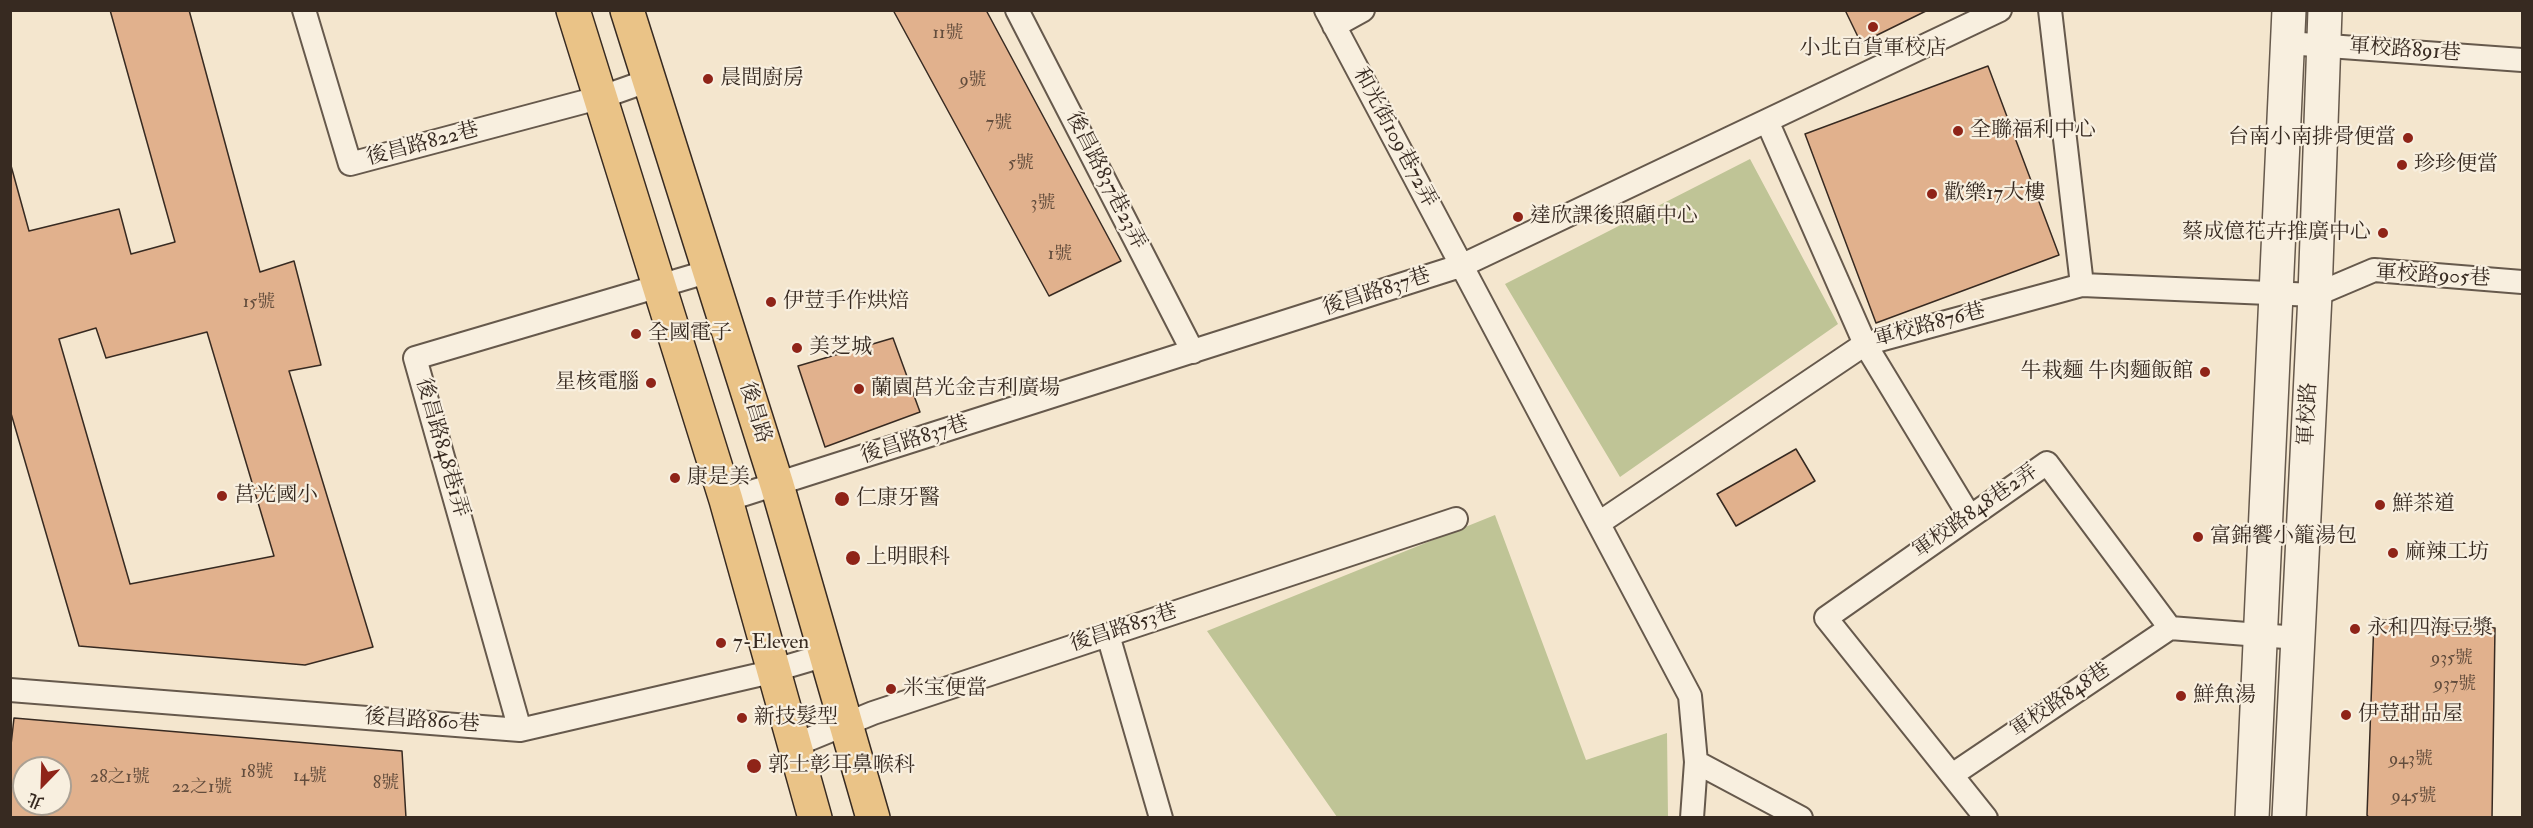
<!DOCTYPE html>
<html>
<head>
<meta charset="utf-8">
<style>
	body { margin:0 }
	#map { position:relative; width:2533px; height:828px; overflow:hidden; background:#f4e6ce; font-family:"IM FELL Double Pica","Noto Serif TC",serif }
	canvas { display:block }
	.frame { position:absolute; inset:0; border:12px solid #372a21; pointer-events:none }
	.north { position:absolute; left:12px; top:756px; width:60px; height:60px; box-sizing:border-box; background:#f8efdf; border:2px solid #aba093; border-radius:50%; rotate:203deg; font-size:16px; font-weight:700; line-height:24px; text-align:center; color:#372a21 }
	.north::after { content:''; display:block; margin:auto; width:21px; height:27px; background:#8f2418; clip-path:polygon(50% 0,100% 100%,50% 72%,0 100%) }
</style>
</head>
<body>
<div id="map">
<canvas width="2533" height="828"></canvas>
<div class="frame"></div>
<div class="north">北</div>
</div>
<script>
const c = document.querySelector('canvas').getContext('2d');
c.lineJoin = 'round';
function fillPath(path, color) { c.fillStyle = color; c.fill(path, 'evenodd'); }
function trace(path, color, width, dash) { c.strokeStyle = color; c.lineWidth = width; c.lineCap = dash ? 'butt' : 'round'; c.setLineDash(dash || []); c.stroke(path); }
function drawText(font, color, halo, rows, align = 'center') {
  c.font = font + ' "IM FELL Double Pica","Noto Serif TC",serif'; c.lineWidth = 4.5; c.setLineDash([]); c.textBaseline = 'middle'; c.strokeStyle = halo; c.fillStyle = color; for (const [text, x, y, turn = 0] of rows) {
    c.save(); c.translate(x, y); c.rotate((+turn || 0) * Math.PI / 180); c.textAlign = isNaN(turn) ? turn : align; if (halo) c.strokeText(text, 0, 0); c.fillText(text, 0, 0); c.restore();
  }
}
fillPath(new Path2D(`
	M 1750,159 L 1838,324 L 1620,477 L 1505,284 Z
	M 1495,515 L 1586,760 L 1667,733 L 1668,817 L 1337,817 L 1207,631 Z`), '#bfc496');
const building = new Path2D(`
	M 110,10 L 189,10 L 260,272 L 294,261 L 321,365 L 289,371 L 373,647 L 305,665 L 79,646 L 10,410 L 10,162 L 29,231 L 119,209 L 131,254 L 175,242 ZM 96,328 L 106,358 L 207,332 L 274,556 L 130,584 L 59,339 Z
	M 893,10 L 986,10 L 1121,261 L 1049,296 Z
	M 1845,10 L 1928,10 L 1861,43 Z
	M 1988,66 L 2059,255 L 1876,323 L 1805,134 Z
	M 893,338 L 920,412 L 825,447 L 798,366 Z
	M 1796,449 L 1815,481 L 1736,526 L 1717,494 Z
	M 2374,619 L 2495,628 L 2492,818 L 2369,818 L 2367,815 Z
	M 14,718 L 402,751 L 406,818 L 10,818 L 10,754 ZM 24,768 L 60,768 L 60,804 L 24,804 Z`);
fillPath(building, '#e1b18d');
trace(building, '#372a21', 1.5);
const service = new Path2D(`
	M 304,10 L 350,164 L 602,97 L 650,80
	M 1017,10 L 1193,352
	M 1326,10 L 1690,696 L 1696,762 L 1801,818
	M 2050,10 L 2082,285
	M 1334,26 L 1363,10
	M 2287,43 L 2522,60
	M 1767,121 L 1865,344 L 1970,517
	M 726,500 L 1463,265 L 2000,10
	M 1599,523 L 1865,344 L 2082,285 L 2315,295 L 2374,270 L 2522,282
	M 1108,635 L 1161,818
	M 10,690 L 520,730 L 758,675 L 826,655
	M 520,730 L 415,358 L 710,271
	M 795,745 L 873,713 L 1456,519
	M 1952,775 L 2170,628
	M 1692,818 L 1696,762
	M 1986,818 L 1826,618 L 2047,463 L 2170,628 L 2298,638`);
const tertiary = new Path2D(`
	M 2252,818 L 2289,10
	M 2289,818 L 2315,295 L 2325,10`);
const primary = new Path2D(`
	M 573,10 L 726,500 L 815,818
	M 627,10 L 777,485 L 873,818`);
trace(service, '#66594c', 26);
trace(tertiary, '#66594c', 36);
trace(primary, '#372a21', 36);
trace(service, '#f8efdf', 22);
trace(tertiary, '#f8efdf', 33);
trace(primary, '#eac387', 33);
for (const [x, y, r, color] of [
	[1873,27,6,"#8f2418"],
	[708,79,6,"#8f2418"],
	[1958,131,6,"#8f2418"],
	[2408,138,6,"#8f2418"],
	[2402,165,6,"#8f2418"],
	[1932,194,6,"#8f2418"],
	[1518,217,6,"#8f2418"],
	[2383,233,6,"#8f2418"],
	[771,302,6,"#8f2418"],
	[636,334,6,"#8f2418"],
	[797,348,6,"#8f2418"],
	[2205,372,6,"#8f2418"],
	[651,383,6,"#8f2418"],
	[859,389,6,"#8f2418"],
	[675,478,6,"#8f2418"],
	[222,496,6,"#8f2418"],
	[842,499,8,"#8f2418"],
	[2380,505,6,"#8f2418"],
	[2198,537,6,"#8f2418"],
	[2393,553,6,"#8f2418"],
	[853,558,8,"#8f2418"],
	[2355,629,6,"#8f2418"],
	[721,643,6,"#8f2418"],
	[891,689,6,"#8f2418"],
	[2181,696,6,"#8f2418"],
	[2346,715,6,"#8f2418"],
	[742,718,6,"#8f2418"],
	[754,766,8,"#8f2418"]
]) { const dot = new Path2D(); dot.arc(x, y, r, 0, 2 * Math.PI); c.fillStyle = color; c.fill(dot); trace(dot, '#f8efdf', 2); }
drawText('18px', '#624c3c', null, [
	["11號",948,34],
	["9號",973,81],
	["7號",999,124],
	["5號",1021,164],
	["3號",1043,204],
	["1號",1060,255],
	["15號",259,303],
	["935號",2452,659],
	["937號",2455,685],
	["943號",2411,760],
	["18號",257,773],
	["14號",310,777],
	["28之1號",120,778],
	["8號",386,784],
	["22之1號",202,788],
	["945號",2414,797]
]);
drawText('21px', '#372a21', '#f8efdf', [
	["小北百貨軍校店",1873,49,"center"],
	["晨間廚房",720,79],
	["全聯福利中心",1970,131],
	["台南小南排骨便當",2396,138,"right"],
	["珍珍便當",2414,165],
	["歡樂17大樓",1944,194],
	["達欣課後照顧中心",1530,217],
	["蔡成億花卉推廣中心",2371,233,"right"],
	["伊荳手作烘焙",783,302],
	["全國電子",648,334],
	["美芝城",809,348],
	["牛栽麵 牛肉麵飯館",2193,372,"right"],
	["星核電腦",639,383,"right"],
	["蘭園莒光金吉利廣場",871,389],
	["康是美",687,478],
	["莒光國小",234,496],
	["仁康牙醫",856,499],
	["鮮茶道",2392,505],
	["富錦饗小籠湯包",2210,537],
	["麻辣工坊",2405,553],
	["上明眼科",866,558],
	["永和四海豆漿",2367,629],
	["7-Eleven",733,643],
	["米宝便當",903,689],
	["鮮魚湯",2193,696],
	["伊荳甜品屋",2358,715],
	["新技髮型",754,718],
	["郭士彰耳鼻喉科",768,766]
], 'left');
drawText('21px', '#372a21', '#f8efdf', [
	["軍校路891巷",2405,51,4],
	["和光街109巷72弄",1394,138,62],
	["後昌路822巷",423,145,-15],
	["後昌路837巷23弄",1105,181,63],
	["軍校路905巷",2433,277,3],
	["後昌路837巷",1377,293,-18],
	["軍校路876巷",1930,326,-15],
	["後昌路",754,413,73],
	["軍校路",2309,414,-87],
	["後昌路837巷",915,441,-18],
	["後昌路848巷1弄",441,448,74],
	["軍校路848巷2弄",1976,512,-35],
	["後昌路853巷",1124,629,-18],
	["軍校路848巷",2061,701,-34],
	["後昌路860巷",422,722,4]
]);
</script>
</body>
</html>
